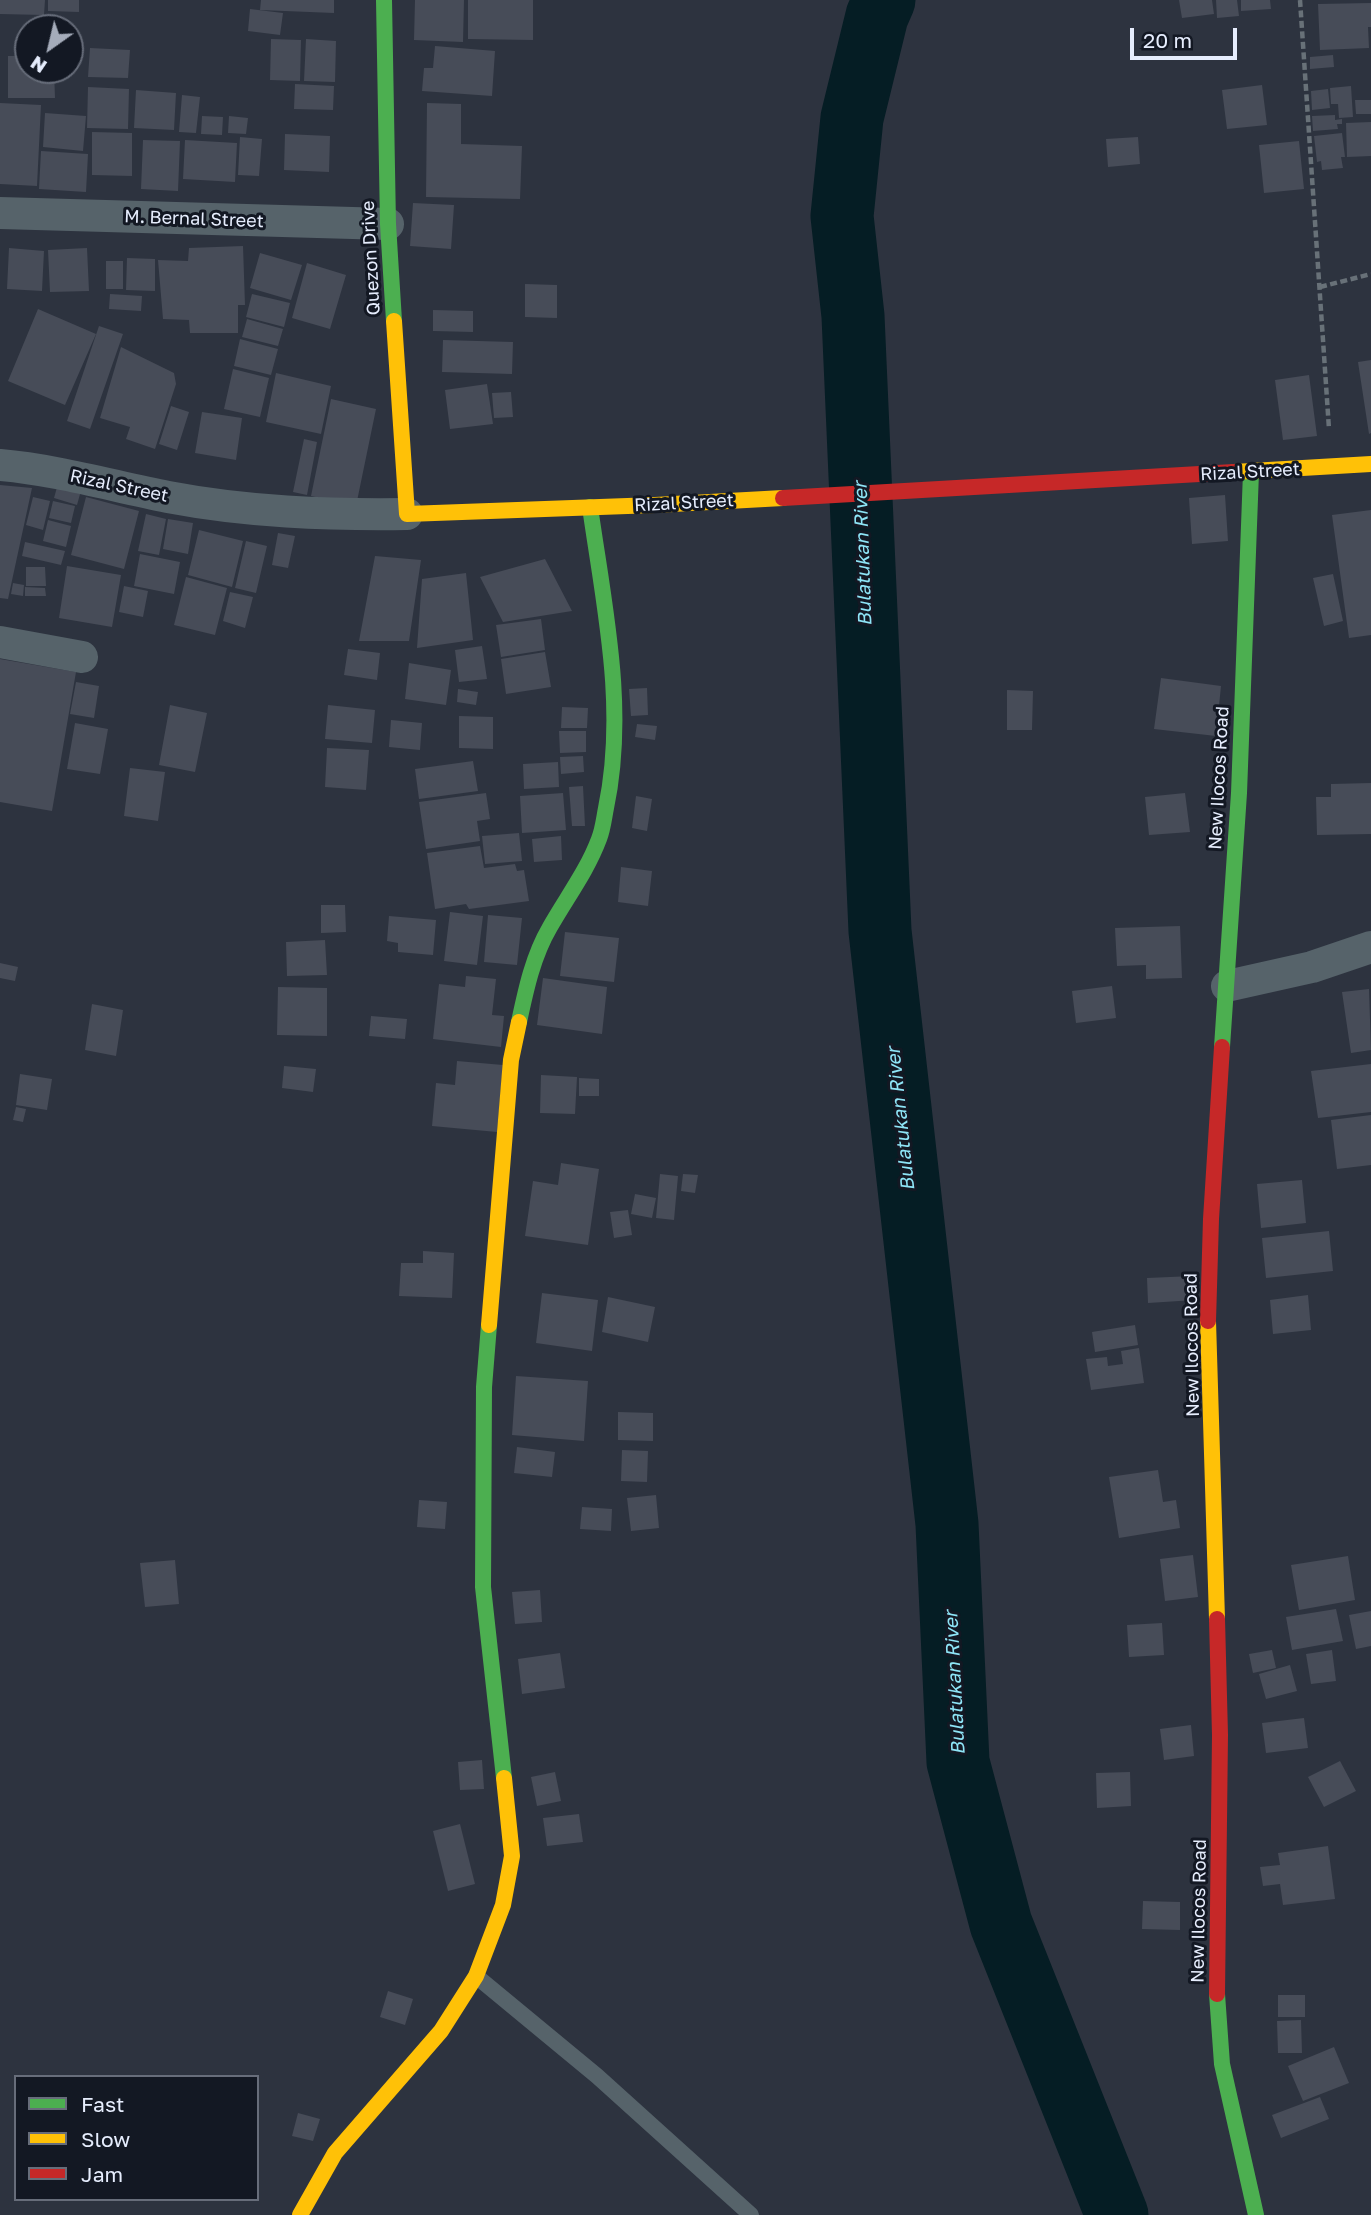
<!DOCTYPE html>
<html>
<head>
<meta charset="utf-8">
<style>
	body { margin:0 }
	#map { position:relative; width:1371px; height:2215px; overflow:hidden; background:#2d333f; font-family:"Golos Text",sans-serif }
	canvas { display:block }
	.legend { position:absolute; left:14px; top:2075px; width:245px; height:126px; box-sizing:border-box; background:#131823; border:2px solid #676d7a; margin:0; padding:9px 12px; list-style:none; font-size:21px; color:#e6edfd }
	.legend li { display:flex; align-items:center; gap:14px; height:35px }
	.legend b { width:35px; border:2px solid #676d7a }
	.north { position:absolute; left:14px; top:14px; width:70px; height:70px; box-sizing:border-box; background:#131823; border:2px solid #676d7a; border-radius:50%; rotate:214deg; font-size:19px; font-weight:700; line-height:28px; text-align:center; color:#e6edfd }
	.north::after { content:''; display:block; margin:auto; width:24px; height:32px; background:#a5acba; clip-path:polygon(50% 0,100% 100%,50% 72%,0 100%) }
	.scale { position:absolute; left:1130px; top:28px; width:107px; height:32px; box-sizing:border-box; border:4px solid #e6edfd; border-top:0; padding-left:9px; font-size:21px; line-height:24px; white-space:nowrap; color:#e6edfd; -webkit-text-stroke:5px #131823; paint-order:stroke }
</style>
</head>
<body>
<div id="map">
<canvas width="1371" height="2215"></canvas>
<ul class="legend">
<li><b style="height:9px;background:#4caf50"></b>Fast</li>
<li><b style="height:9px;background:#ffc107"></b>Slow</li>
<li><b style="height:9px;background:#c62828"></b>Jam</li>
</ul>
<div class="north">N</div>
<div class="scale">20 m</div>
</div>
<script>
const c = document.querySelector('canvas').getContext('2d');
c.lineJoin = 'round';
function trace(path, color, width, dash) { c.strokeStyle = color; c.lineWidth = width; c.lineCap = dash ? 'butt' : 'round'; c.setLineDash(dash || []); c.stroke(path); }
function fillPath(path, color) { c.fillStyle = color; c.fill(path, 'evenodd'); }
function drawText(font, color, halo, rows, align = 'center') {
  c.font = font + ' "Golos Text",sans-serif'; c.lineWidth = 6; c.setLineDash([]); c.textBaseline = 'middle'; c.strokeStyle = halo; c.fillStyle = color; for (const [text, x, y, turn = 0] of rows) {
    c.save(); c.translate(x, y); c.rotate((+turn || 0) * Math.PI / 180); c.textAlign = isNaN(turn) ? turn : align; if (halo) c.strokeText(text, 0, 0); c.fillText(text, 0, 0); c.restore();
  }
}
trace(new Path2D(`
	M 884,0 L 877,16 L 852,118 L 842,216 L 853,316 L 880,931 L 947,1524 L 958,1762 L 1001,1924 L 1117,2215`), '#051d24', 63);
fillPath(new Path2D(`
	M 0,0 L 45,0 L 44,15 L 0,14 Z
	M 48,0 L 79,0 L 79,12 L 48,11 Z
	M 261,0 L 334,0 L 334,13 L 260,10 Z
	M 415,0 L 464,0 L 463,42 L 414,40 Z
	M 468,0 L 533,0 L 533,40 L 468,39 Z
	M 1179,0 L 1212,0 L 1214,14 L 1182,18 Z
	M 1216,0 L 1237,0 L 1239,16 L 1217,18 Z
	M 1241,0 L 1270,0 L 1271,9 L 1241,11 Z
	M 1371,3 L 1371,27 L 1368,27 L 1369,48 L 1320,50 L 1318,4 Z
	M 250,9 L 283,13 L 280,35 L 248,31 Z
	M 271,39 L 301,40 L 300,81 L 270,80 Z
	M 306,39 L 336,41 L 335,82 L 304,81 Z
	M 435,46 L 495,51 L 492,96 L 422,91 L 424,68 L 433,68 Z
	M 90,48 L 130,50 L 128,78 L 88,77 Z
	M 1333,55 L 1334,67 L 1310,69 L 1310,57 Z
	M 8,56 L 28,56 L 28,70 L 54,70 L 55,98 L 8,98 Z
	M 295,84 L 334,86 L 333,110 L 294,109 Z
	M 1262,85 L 1267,125 L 1227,129 L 1222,90 Z
	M 1351,86 L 1353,117 L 1339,118 L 1338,104 L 1331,104 L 1330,88 Z
	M 88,87 L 129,89 L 128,129 L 87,128 Z
	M 1328,89 L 1330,108 L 1312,110 L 1311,91 Z
	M 136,90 L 176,93 L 174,130 L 134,128 Z
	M 182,95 L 200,97 L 196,133 L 179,132 Z
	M 1355,100 L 1371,100 L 1371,114 L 1356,114 Z
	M 0,103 L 41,105 L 37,186 L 0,184 Z
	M 427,103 L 461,104 L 461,144 L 522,146 L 520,199 L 426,197 Z
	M 45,113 L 86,116 L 83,151 L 43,147 Z
	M 1335,115 L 1335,120 L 1342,119 L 1342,124 L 1337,124 L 1338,129 L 1313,131 L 1312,116 Z
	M 202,116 L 223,117 L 222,135 L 201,134 Z
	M 229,116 L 248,118 L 246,134 L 228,133 Z
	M 1371,122 L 1371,156 L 1347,157 L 1346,123 Z
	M 92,132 L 132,133 L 132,176 L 92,175 Z
	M 1342,133 L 1345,157 L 1341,157 L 1343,168 L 1322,170 L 1321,161 L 1317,162 L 1314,136 Z
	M 285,134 L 330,136 L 329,172 L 284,170 Z
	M 240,137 L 262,139 L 259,176 L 238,175 Z
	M 1138,137 L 1140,164 L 1108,167 L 1106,139 Z
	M 143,140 L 180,141 L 178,191 L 141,189 Z
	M 185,140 L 237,143 L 235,182 L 183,179 Z
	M 1299,141 L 1304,189 L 1264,193 L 1259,145 Z
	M 41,151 L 88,154 L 86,192 L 39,189 Z
	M 413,203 L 454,205 L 451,249 L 410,246 Z
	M 243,246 L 245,305 L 238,305 L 238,333 L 190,333 L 189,320 L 163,319 L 158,260 L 188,261 L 189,248 Z
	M 9,248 L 44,251 L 42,291 L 7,289 Z
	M 87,248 L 89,291 L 50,292 L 48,250 Z
	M 260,253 L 302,265 L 291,300 L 250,288 Z
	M 127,258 L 155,259 L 155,291 L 126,290 Z
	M 106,261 L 123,261 L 123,289 L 106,289 Z
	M 307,263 L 346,275 L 330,329 L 292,318 Z
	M 525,284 L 557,285 L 557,318 L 525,317 Z
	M 110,294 L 142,296 L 141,311 L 109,309 Z
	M 252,294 L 290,303 L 284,327 L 246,317 Z
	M 38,309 L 96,334 L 65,405 L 8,381 Z
	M 433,310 L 473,311 L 473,332 L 433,331 Z
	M 247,319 L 283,329 L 278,346 L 242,337 Z
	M 99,326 L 123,334 L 90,429 L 67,421 Z
	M 240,339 L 278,349 L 271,375 L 234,366 Z
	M 443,340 L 513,342 L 512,374 L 442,372 Z
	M 121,347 L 174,373 L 176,384 L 155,449 L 126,439 L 130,427 L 100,418 Z
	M 1371,360 L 1371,433 L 1369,434 L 1358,362 Z
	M 233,369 L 269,378 L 260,417 L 224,409 Z
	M 276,373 L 331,386 L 321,434 L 266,422 Z
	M 1309,375 L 1317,436 L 1283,440 L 1275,380 Z
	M 487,384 L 493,424 L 450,429 L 445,390 Z
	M 511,392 L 513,417 L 494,418 L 492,393 Z
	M 331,399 L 376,409 L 356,506 L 311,496 Z
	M 171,406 L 189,412 L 177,450 L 159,444 Z
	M 202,412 L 242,418 L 236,460 L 195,453 Z
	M 304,439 L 317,442 L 307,495 L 293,492 Z
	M 59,480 L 82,487 L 77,505 L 54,498 Z
	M 0,485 L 32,488 L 8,599 L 0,598 Z
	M 1225,495 L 1228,541 L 1192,544 L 1189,498 Z
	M 33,497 L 50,501 L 43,530 L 26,525 Z
	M 86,497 L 139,511 L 124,569 L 71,555 Z
	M 53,501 L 75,506 L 71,523 L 49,518 Z
	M 1371,510 L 1371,635 L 1349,638 L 1332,515 Z
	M 146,514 L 166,519 L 159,555 L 138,551 Z
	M 168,519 L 193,523 L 188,554 L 163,549 Z
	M 48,520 L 71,526 L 66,547 L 43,541 Z
	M 199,530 L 243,541 L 232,587 L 188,575 Z
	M 278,533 L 295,536 L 288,568 L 272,565 Z
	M 246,541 L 267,546 L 256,593 L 235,588 Z
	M 25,542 L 65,551 L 61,565 L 22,556 Z
	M 140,554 L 180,562 L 174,594 L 134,586 Z
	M 375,556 L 421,560 L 409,641 L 359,641 Z
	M 545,559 L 572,611 L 503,622 L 480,577 Z
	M 67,566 L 121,575 L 112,627 L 59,618 Z
	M 26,567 L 45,567 L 46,586 L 26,586 Z
	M 466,573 L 473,640 L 417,648 L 422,579 Z
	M 1333,574 L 1343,621 L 1324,626 L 1313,578 Z
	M 186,577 L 227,588 L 215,635 L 174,625 Z
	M 13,583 L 24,585 L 23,596 L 11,594 Z
	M 124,586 L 148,591 L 143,617 L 119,612 Z
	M 25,587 L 45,588 L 46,596 L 25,596 Z
	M 230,592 L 253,597 L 245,628 L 223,621 Z
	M 541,619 L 545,650 L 501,657 L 496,625 Z
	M 482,646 L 487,679 L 459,682 L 455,650 Z
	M 348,649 L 380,653 L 377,680 L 344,675 Z
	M 545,652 L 551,687 L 506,694 L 501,659 Z
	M 0,659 L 76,672 L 52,811 L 0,802 Z
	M 409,663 L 451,670 L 446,705 L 405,699 Z
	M 1161,678 L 1221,686 L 1216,736 L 1154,729 Z
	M 76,682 L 99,686 L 94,718 L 70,714 Z
	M 647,688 L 648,715 L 631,716 L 629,689 Z
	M 458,689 L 478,692 L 476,705 L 457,702 Z
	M 1007,690 L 1033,691 L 1032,730 L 1007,730 Z
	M 170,705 L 207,713 L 195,772 L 159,765 Z
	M 328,705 L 375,710 L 372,743 L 325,739 Z
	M 562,707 L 588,708 L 587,728 L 561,728 Z
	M 459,716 L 493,717 L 493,749 L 459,748 Z
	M 391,720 L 422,723 L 420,750 L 389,747 Z
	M 75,723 L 108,729 L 100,774 L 67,769 Z
	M 637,724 L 657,726 L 655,740 L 635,737 Z
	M 559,731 L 586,731 L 586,752 L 560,753 Z
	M 327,748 L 369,750 L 366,790 L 325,787 Z
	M 583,756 L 584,772 L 561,774 L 560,757 Z
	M 473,761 L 478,791 L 419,799 L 415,769 Z
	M 558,762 L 559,787 L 524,789 L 523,764 Z
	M 130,768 L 165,772 L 158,821 L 124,816 Z
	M 1371,783 L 1371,834 L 1317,835 L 1316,797 L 1331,797 L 1331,784 Z
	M 583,786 L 585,826 L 572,826 L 569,787 Z
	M 486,793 L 490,819 L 477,821 L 480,841 L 426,849 L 419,802 Z
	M 563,793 L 566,830 L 522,833 L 520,796 Z
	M 1185,793 L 1190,832 L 1149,835 L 1145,797 Z
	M 636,796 L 652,799 L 647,831 L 632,828 Z
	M 519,833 L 522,861 L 485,864 L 482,836 Z
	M 561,836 L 562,860 L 534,862 L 532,839 Z
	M 480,846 L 484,868 L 515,864 L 517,871 L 524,870 L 529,901 L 469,909 L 466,904 L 435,909 L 427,853 Z
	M 621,867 L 652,871 L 648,906 L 618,902 Z
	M 321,905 L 345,905 L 346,932 L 321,933 Z
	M 450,912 L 483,916 L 477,965 L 444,961 Z
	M 488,915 L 522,918 L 517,965 L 484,962 Z
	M 389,916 L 436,920 L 433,955 L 398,952 L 398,943 L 387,941 Z
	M 1180,926 L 1182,978 L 1146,979 L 1146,965 L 1117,966 L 1115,928 Z
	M 565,932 L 619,938 L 614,982 L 560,976 Z
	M 325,940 L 327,975 L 287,976 L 286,942 Z
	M 0,963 L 18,967 L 15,981 L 0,978 Z
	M 466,976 L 496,979 L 492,1015 L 504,1016 L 501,1047 L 433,1039 L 439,984 L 465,987 Z
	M 543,978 L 607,987 L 602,1034 L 537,1025 Z
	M 1112,986 L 1116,1018 L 1076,1023 L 1072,991 Z
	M 278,987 L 327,988 L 327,1036 L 277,1035 Z
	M 1369,989 L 1371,1050 L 1351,1053 L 1342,992 Z
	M 92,1004 L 123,1010 L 116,1056 L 85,1050 Z
	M 371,1016 L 407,1019 L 405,1039 L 369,1036 Z
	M 457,1061 L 503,1065 L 497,1132 L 432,1126 L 436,1083 L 455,1085 Z
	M 1371,1064 L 1371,1112 L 1318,1118 L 1311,1071 Z
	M 284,1066 L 316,1069 L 313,1092 L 282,1088 Z
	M 20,1074 L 52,1079 L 47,1110 L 16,1105 Z
	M 541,1075 L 577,1077 L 575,1114 L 540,1113 Z
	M 579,1078 L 599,1079 L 599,1096 L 579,1096 Z
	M 16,1107 L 26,1109 L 23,1122 L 13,1120 Z
	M 1371,1115 L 1371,1165 L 1337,1169 L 1331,1120 Z
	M 561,1163 L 599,1169 L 588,1245 L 525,1236 L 533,1181 L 558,1185 Z
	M 660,1174 L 678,1176 L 674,1220 L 656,1218 Z
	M 683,1174 L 698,1175 L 695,1193 L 681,1191 Z
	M 1302,1180 L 1306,1223 L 1261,1228 L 1257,1184 Z
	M 635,1194 L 656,1198 L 652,1218 L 631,1214 Z
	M 628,1210 L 632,1235 L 614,1238 L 610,1212 Z
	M 1329,1231 L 1333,1271 L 1266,1278 L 1262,1238 Z
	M 423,1251 L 454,1253 L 452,1298 L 399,1296 L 401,1263 L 423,1263 Z
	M 1193,1276 L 1195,1300 L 1148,1303 L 1147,1278 Z
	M 542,1293 L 598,1300 L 592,1351 L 536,1343 Z
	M 1308,1295 L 1311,1330 L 1273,1334 L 1270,1300 Z
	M 608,1297 L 655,1307 L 648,1342 L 602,1332 Z
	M 1135,1325 L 1138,1345 L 1095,1352 L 1092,1332 Z
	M 1139,1348 L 1144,1383 L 1091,1390 L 1086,1359 L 1107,1357 L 1108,1366 L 1123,1364 L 1121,1351 Z
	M 516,1376 L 588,1381 L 584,1441 L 512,1435 Z
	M 618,1412 L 653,1413 L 653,1441 L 618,1440 Z
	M 517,1447 L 555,1452 L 552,1477 L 514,1473 Z
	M 622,1450 L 648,1451 L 647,1482 L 621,1481 Z
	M 1158,1470 L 1163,1502 L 1176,1500 L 1180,1528 L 1119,1538 L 1109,1477 Z
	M 656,1495 L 659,1528 L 631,1531 L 627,1498 Z
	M 419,1500 L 447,1502 L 445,1529 L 417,1527 Z
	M 582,1507 L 612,1509 L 611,1531 L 580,1529 Z
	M 1193,1555 L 1198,1597 L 1165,1601 L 1160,1559 Z
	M 1348,1556 L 1355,1600 L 1299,1610 L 1291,1565 Z
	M 175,1560 L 179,1604 L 145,1607 L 140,1563 Z
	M 540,1590 L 542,1622 L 515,1624 L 512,1592 Z
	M 1336,1609 L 1343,1641 L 1292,1650 L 1286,1617 Z
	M 1371,1611 L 1371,1646 L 1356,1649 L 1349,1615 Z
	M 1162,1623 L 1164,1655 L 1129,1657 L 1127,1625 Z
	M 1272,1650 L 1276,1668 L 1253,1673 L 1249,1654 Z
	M 1332,1650 L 1336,1681 L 1311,1684 L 1306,1654 Z
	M 560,1653 L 565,1688 L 522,1694 L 518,1659 Z
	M 1290,1665 L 1297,1691 L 1266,1699 L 1259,1674 Z
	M 1304,1718 L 1308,1748 L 1266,1753 L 1262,1723 Z
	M 1191,1725 L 1194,1756 L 1164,1760 L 1160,1729 Z
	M 482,1760 L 484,1789 L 460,1790 L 458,1762 Z
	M 1340,1761 L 1356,1791 L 1324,1807 L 1308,1777 Z
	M 555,1772 L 561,1801 L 537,1806 L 531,1777 Z
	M 1130,1772 L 1131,1806 L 1097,1808 L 1096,1773 Z
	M 579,1814 L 583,1842 L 547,1846 L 543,1818 Z
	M 460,1824 L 475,1884 L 448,1891 L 433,1831 Z
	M 1328,1846 L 1335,1899 L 1283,1905 L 1280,1884 L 1263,1886 L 1260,1867 L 1280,1865 L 1278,1853 Z
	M 1143,1901 L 1180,1902 L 1180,1930 L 1142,1929 Z
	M 388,1991 L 413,1999 L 405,2025 L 380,2017 Z
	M 1278,1995 L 1305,1995 L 1305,2017 L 1278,2017 Z
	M 1301,2020 L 1302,2053 L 1278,2053 L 1277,2021 Z
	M 1334,2047 L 1349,2083 L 1303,2101 L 1288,2066 Z
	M 1320,2097 L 1329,2119 L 1281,2138 L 1272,2115 Z
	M 298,2113 L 320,2119 L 313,2141 L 292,2136 Z`), '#474c58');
trace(new Path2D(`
	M 1300,0 L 1329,429
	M 1320,287 L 1371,274`), '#687178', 4.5, [7, 3.5]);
trace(new Path2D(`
	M 476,1976 L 597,2076 L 751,2215`), '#56636a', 16);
trace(new Path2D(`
	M 0,213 L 388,224
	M 0,465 C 57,470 112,486 168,497 C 247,512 326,515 407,514
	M 0,642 L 82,657
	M 1227,986 L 1312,967 L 1371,947`), '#56636a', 32);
trace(new Path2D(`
	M 384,0 L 388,224 L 394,321
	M 519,1022 C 526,989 533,956 550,927 C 567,897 587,871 599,839 C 603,829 604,818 606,808 C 627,708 604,606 590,507
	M 1222,1047 L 1239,793 L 1251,472
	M 489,1325 L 484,1387 L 483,1587 L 504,1778
	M 1217,1994 L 1222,2064 L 1256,2215`), '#4caf50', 16);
trace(new Path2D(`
	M 394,321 L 407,514 L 655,505 L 783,498
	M 1234,472 L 1371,464
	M 1208,1321 L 1217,1619
	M 489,1325 L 511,1060 L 519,1022
	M 300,2215 L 335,2153 L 441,2031 L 476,1976 L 503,1905 L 512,1856 L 504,1778`), '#ffc107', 16);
trace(new Path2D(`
	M 783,498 L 1234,472
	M 1208,1321 L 1211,1219 L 1222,1047
	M 1217,1619 L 1220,1735 L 1217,1994`), '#c62828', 16);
drawText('18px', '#e6edfd', '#131823', [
	["M. Bernal Street",194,219,2],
	["Quezon Drive",371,258,-93],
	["Rizal Street",1250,472,-3],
	["Rizal Street",119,486,12],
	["Rizal Street",684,503,-3],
	["New Ilocos Road",1219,778,-87],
	["New Ilocos Road",1192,1345,-91],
	["New Ilocos Road",1199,1911,-89]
]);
drawText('italic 19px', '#8ee5f7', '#131823', [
	["Bulatukan River",863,554,-92],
	["Bulatukan River",901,1119,-96],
	["Bulatukan River",955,1683,-93]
]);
</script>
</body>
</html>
